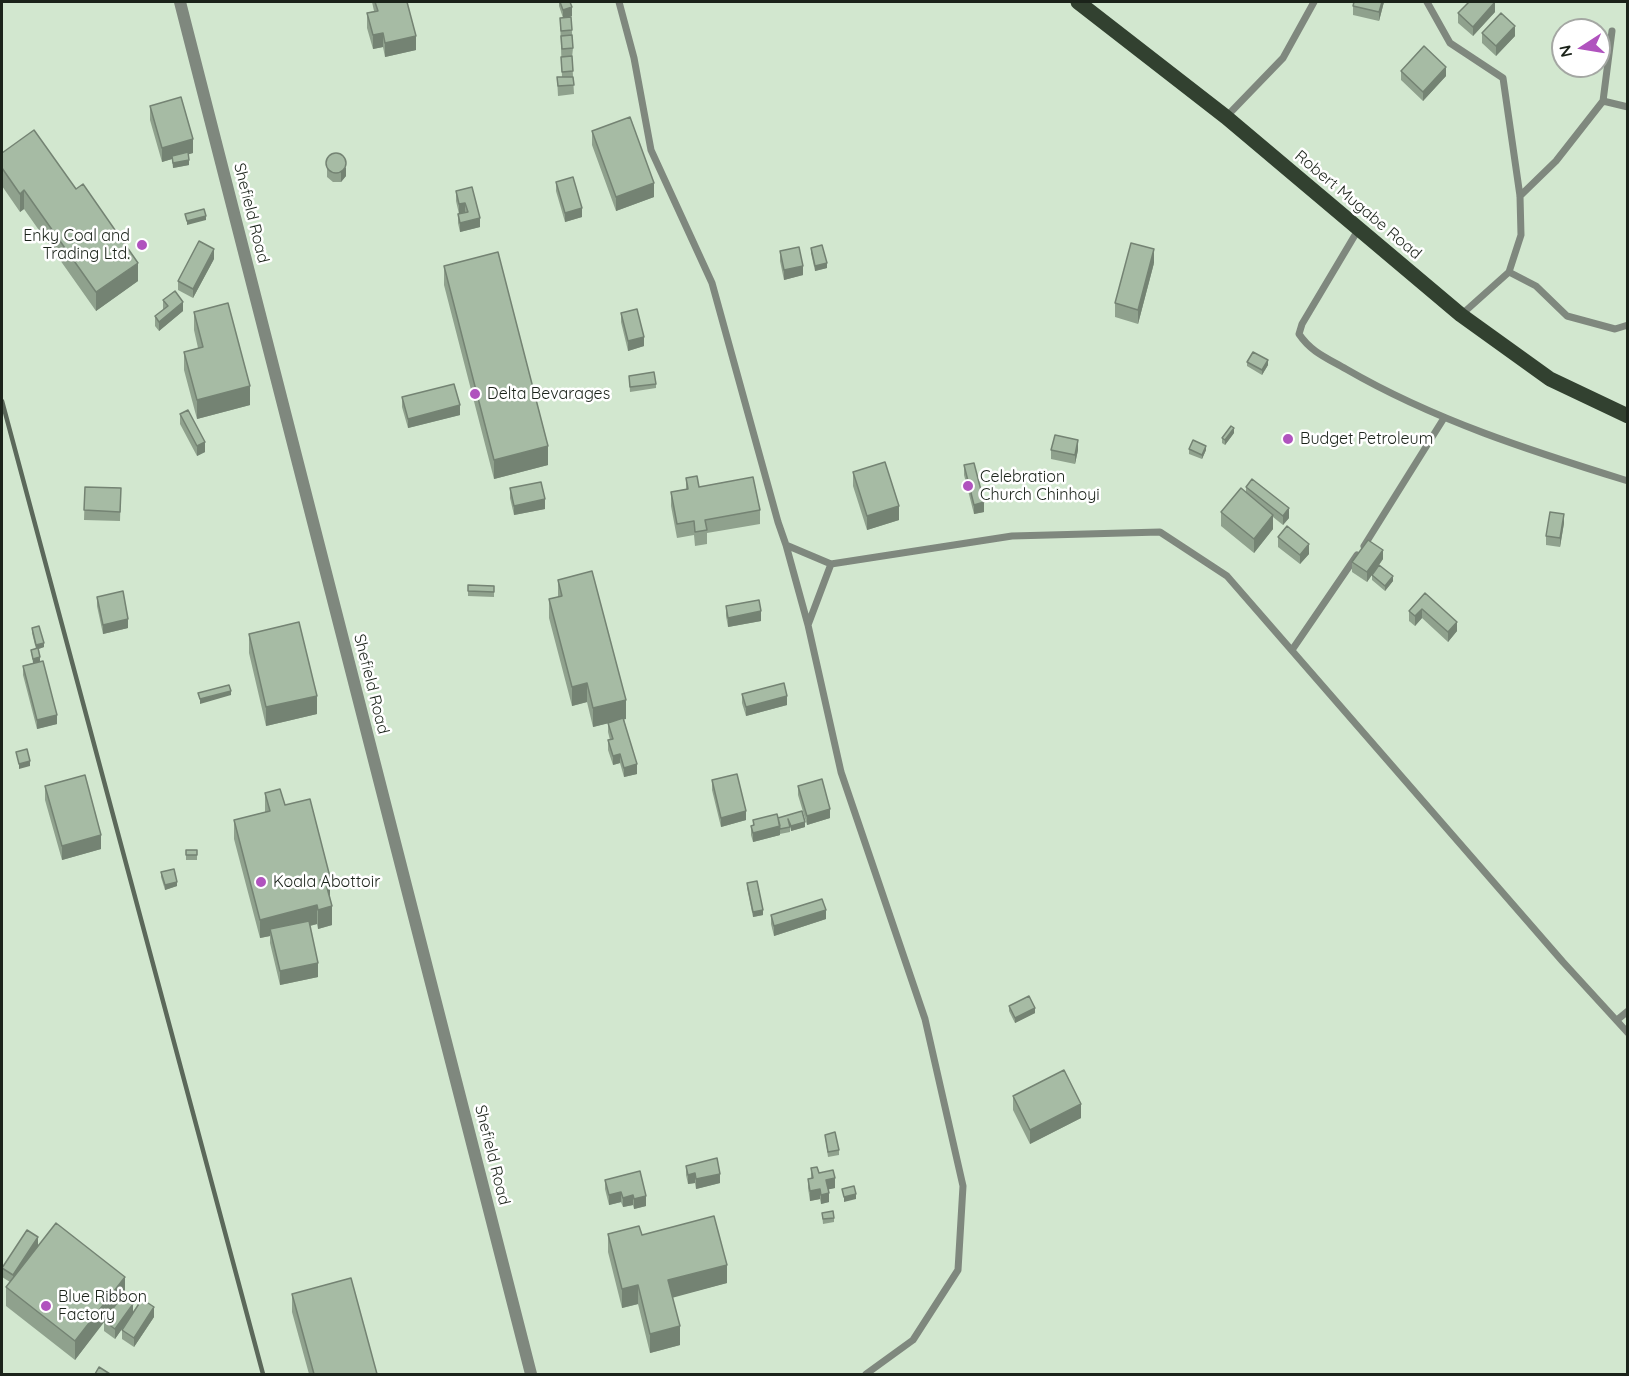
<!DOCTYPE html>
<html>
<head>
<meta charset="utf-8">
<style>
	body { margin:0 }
	#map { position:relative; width:1629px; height:1376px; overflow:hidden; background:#d2e7cf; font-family:Quicksand,sans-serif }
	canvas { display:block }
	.frame { position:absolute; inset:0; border:3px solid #1b231a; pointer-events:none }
	.north { position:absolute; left:1551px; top:18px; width:60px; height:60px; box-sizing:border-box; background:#fff; border:2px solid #a4a7a3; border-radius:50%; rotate:258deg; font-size:16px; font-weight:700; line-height:24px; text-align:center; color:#1b231a }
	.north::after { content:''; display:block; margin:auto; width:21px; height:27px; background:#b053be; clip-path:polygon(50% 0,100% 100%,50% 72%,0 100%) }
</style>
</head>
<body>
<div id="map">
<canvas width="1629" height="1376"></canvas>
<div class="frame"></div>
<div class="north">N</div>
</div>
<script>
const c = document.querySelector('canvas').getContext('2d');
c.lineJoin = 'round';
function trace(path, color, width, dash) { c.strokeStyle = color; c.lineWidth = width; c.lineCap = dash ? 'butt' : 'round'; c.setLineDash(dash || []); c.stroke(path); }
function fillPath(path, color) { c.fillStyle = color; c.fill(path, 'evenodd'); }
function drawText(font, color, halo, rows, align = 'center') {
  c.font = font + ' Quicksand,sans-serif'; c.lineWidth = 5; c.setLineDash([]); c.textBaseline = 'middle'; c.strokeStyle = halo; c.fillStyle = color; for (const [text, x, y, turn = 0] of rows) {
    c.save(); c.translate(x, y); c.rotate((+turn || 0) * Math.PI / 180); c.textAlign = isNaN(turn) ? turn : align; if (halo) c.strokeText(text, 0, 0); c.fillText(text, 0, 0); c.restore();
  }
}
trace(new Path2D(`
	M 619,2 L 634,58 L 651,150 L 712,283 L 778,522 L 786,545 L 831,564
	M 1427,2 L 1450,43 L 1503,78 L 1520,196 L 1521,235 L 1509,272 L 1461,315
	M 1603,101 L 1628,107
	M 1226,117 L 1283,58 L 1314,2
	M 1520,196 L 1556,161 L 1603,101 L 1612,31
	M 1358,230 L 1302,324 L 1299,334 C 1311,352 1327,358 1346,369 C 1434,420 1531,451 1628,481
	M 1509,272 L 1536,286 L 1567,316 L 1615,329 L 1628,325
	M 786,545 L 808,625
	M 1364,546 L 1444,418
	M 1292,650 L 1357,555
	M 1617,1020 L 1628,1011
	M 866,1374 L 913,1340 L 958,1270 L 963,1186 L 925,1019 L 841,772 L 808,625 L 831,564 L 1012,536 L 1160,532 L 1227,576 L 1563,962 L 1628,1033`), '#7f887e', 7);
trace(new Path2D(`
	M 180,2 L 531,1374`), '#7f887e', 12);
trace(new Path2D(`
	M 1078,2 L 1226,117 L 1461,315 L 1550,379 L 1628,416`), '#324130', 15);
trace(new Path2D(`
	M 2,401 L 263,1374`), '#5b685a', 4.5);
fillPath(new Path2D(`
	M 372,2 L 407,2 L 416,50 L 385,57 L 383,47 L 373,49 L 367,28 L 367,13 L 374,11 Z
	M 559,2 L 570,2 L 572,16 L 568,17 L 571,17 L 573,48 L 572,58 L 574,94 L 558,96 L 557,77 L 562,77 L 560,18 L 563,18 L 559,6 Z
	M 1384,2 L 1379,21 L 1353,15 L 1353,6 Z
	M 1495,12 L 1473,36 L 1458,23 L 1458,13 Z
	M 1482,33 L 1515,36 L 1496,56 L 1482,43 Z
	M 1401,71 L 1446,76 L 1423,101 L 1401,80 Z
	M 150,106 L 193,153 L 188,154 L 189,165 L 173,168 L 172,159 L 162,162 L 150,120 Z
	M 592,131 L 654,197 L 616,211 L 592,145 Z
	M 2,153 L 138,281 L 96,311 L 24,209 L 20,212 L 2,186 Z
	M 327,160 L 346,176 L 341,182 L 333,182 L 327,177 Z
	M 556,182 L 582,217 L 565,222 L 556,191 Z
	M 472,187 L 480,227 L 460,232 L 458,223 L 458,214 L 459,214 L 456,201 L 456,191 Z
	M 811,248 L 827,268 L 815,271 L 811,253 Z
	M 780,251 L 803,275 L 784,280 L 780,261 Z
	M 214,259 L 193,298 L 178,290 L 178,281 Z
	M 1154,263 L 1138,324 L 1115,317 L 1115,303 Z
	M 444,266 L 548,465 L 494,479 L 444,285 Z
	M 163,300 L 183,311 L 159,331 L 155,326 L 155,316 L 163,310 Z
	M 194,312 L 250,405 L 197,419 L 184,370 L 184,352 L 198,348 L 194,330 Z
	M 621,313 L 644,346 L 628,351 L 621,322 Z
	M 1247,362 L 1268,365 L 1262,375 L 1247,366 Z
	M 629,376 L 656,384 L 656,388 L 630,392 Z
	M 402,397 L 460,415 L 408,428 L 402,407 Z
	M 180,414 L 205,452 L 197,456 L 180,424 Z
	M 1234,433 L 1225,445 L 1222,443 L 1222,438 Z
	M 1189,449 L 1206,450 L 1202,459 L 1189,454 Z
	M 1051,450 L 1078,450 L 1075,464 L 1051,459 Z
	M 964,465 L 984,512 L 974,514 L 964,475 Z
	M 853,472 L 899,520 L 867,530 L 853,486 Z
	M 686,478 L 699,487 L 760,510 L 760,524 L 707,533 L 707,544 L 695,546 L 694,535 L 677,538 L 671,506 L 671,492 L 686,489 Z
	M 85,487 L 121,488 L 120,521 L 84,520 Z
	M 1246,487 L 1289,518 L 1283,525 L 1273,517 L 1273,529 L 1254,553 L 1221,526 L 1221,512 L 1246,493 Z
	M 510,488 L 545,509 L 514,515 L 510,498 Z
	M 1564,523 L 1560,547 L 1546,545 L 1546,536 Z
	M 1278,537 L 1309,554 L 1300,564 L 1278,547 Z
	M 1383,559 L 1367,582 L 1352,572 L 1352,562 Z
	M 1372,575 L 1393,581 L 1385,591 L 1372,580 Z
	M 558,580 L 626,719 L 624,719 L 637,774 L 624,777 L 620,763 L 613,765 L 608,750 L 608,740 L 610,740 L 608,732 L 608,723 L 593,727 L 587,702 L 572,706 L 549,618 L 549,599 L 558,597 Z
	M 468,585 L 494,586 L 494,597 L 468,596 Z
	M 1425,593 L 1457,631 L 1448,642 L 1422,618 L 1415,626 L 1409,621 L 1409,611 Z
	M 97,597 L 128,628 L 103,634 L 97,606 Z
	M 726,606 L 761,621 L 728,627 L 726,616 Z
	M 32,628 L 44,647 L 38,649 L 40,661 L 57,724 L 37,729 L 23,675 L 23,666 L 33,663 L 31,650 L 36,649 L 32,633 Z
	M 249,634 L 317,714 L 266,726 L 249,653 Z
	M 742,694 L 787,705 L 746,716 L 742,703 Z
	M 712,780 L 746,820 L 721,827 L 712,790 Z
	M 45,786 L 101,849 L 62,860 L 45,800 Z
	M 798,786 L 830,818 L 807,825 L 798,795 Z
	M 265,793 L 285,805 L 330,896 L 332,925 L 318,929 L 317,924 L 310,926 L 318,977 L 280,985 L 270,943 L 270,936 L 260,938 L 234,839 L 234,820 L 265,812 Z
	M 778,818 L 805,827 L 791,831 L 790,827 L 790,832 L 780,834 L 780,835 L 753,842 L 751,835 L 751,826 L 753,825 L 753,820 Z
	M 186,850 L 197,850 L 197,860 L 186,860 Z
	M 161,872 L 177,886 L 165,890 L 161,877 Z
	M 747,883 L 763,915 L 753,917 L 747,888 Z
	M 771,915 L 826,919 L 774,936 L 771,924 Z
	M 1009,1006 L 1035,1013 L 1015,1023 L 1009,1011 Z
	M 1013,1096 L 1081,1118 L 1030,1144 L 1013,1110 Z
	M 825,1135 L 839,1150 L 839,1155 L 828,1157 Z
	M 686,1166 L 720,1183 L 696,1189 L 695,1183 L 688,1184 L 686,1175 Z
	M 811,1168 L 819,1173 L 835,1188 L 829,1189 L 829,1202 L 821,1204 L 820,1199 L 810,1201 L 808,1188 L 808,1179 L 811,1178 Z
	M 640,1171 L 646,1206 L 634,1209 L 633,1205 L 623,1207 L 621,1202 L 609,1205 L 605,1189 L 605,1180 Z
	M 822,1213 L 834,1218 L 834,1222 L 823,1224 Z
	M 608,1234 L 642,1235 L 727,1283 L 672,1297 L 680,1345 L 650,1353 L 638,1304 L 622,1308 L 608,1252 Z
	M 38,1246 L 125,1295 L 124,1297 L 133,1312 L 154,1317 L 134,1347 L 122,1339 L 122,1329 L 115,1339 L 104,1331 L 104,1321 L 75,1360 L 6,1306 L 6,1287 L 10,1282 L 2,1277 L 2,1268 Z
	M 292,1294 L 377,1374 L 309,1374 L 292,1312 Z`), '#8fa18d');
fillPath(new Path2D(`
	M 1382,2 L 1384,2 L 1379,21 L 1379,12 Z
	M 1495,2 L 1495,12 L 1473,36 L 1473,27 Z
	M 572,7 L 572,16 L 563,19 L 563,10 Z
	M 1515,26 L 1515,36 L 1496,56 L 1496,46 Z
	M 383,33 L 383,47 L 373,49 L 373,35 Z
	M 416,36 L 416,50 L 385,57 L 385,43 Z
	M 1446,67 L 1446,76 L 1423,101 L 1423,92 Z
	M 193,139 L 193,153 L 172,159 L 172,156 L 172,159 L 162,162 L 162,148 Z
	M 189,160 L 189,165 L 173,168 L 173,163 Z
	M 346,167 L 346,176 L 341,182 L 341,172 Z
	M 654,183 L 654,197 L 616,211 L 616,197 Z
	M 24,190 L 24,209 L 20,212 L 20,194 Z
	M 465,203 L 465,212 L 459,214 L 459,204 Z
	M 582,208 L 582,217 L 565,222 L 565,213 Z
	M 206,216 L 206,220 L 187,225 L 187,221 Z
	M 480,218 L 480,227 L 460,232 L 460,223 Z
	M 214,249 L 214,259 L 193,298 L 193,289 Z
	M 1154,249 L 1154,263 L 1138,324 L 1138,310 Z
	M 138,263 L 138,281 L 96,311 L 96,292 Z
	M 827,263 L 827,268 L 815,271 L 815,266 Z
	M 803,266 L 803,275 L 784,280 L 784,270 Z
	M 183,302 L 183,311 L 159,331 L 159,322 Z
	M 644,337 L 644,346 L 628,351 L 628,341 Z
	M 1268,360 L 1268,365 L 1262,375 L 1262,370 Z
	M 250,386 L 250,405 L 197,419 L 197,400 Z
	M 460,405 L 460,415 L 408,428 L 408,419 Z
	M 1234,428 L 1234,433 L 1225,445 L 1225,440 Z
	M 1078,440 L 1078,450 L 1075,464 L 1075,455 Z
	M 205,442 L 205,452 L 197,456 L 197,446 Z
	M 548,446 L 548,465 L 494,479 L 494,460 Z
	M 1206,446 L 1206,450 L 1202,459 L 1202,455 Z
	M 545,499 L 545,509 L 514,515 L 514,506 Z
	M 984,502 L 984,512 L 974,514 L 974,505 Z
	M 899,506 L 899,520 L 867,530 L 867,516 Z
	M 1289,508 L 1289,518 L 1283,525 L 1283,516 Z
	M 1564,514 L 1564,523 L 1560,547 L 1560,538 Z
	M 1273,515 L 1273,529 L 1254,553 L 1254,539 Z
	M 1309,544 L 1309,554 L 1300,564 L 1300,555 Z
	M 1383,550 L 1383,559 L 1367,582 L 1367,572 Z
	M 1393,576 L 1393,581 L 1385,591 L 1385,586 Z
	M 1422,609 L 1422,618 L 1415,626 L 1415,616 Z
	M 761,611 L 761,621 L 728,627 L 728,618 Z
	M 128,619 L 128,628 L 103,634 L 103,625 Z
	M 1457,622 L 1457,631 L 1448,642 L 1448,632 Z
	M 44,643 L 44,647 L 36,650 L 36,645 Z
	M 40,657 L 40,662 L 33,664 L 33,659 Z
	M 587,683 L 587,702 L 572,706 L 572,687 Z
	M 231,691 L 231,695 L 200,704 L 200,699 Z
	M 317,696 L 317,714 L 266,726 L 266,707 Z
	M 787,696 L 787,705 L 746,716 L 746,707 Z
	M 626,700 L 626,719 L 593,727 L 593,708 Z
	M 57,715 L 57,724 L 37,729 L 37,720 Z
	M 620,754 L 620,763 L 613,765 L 613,756 Z
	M 30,761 L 30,766 L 19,769 L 19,764 Z
	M 637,764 L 637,774 L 624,777 L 624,768 Z
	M 830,809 L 830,818 L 807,825 L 807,816 Z
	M 746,811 L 746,820 L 721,827 L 721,818 Z
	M 805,822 L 805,827 L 791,831 L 791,826 Z
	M 780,826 L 780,835 L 753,842 L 753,833 Z
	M 101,835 L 101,849 L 62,860 L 62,846 Z
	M 330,877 L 330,896 L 320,898 L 320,880 Z
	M 177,882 L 177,886 L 165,890 L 165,885 Z
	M 317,905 L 317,924 L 272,935 L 270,929 L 270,936 L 260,938 L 260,920 Z
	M 332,906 L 332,925 L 318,929 L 318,910 Z
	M 763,910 L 763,915 L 753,917 L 753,912 Z
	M 826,910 L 826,919 L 774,936 L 774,926 Z
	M 318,963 L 318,977 L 280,985 L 280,971 Z
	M 1035,1008 L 1035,1013 L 1015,1023 L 1015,1018 Z
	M 1081,1104 L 1081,1118 L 1030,1144 L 1030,1130 Z
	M 695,1173 L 695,1183 L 688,1184 L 688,1175 Z
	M 720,1174 L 720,1183 L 696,1189 L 696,1179 Z
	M 835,1178 L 835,1188 L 826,1190 L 826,1180 Z
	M 820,1189 L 820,1199 L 810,1201 L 810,1191 Z
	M 621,1192 L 621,1202 L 609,1205 L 609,1195 Z
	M 829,1193 L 829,1202 L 821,1204 L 821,1195 Z
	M 856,1194 L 856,1199 L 844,1202 L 844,1197 Z
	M 633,1195 L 633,1205 L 623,1207 L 623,1198 Z
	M 646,1196 L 646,1206 L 634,1209 L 634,1199 Z
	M 38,1237 L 38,1247 L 13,1284 L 13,1275 Z
	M 727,1265 L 727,1283 L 668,1299 L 668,1280 Z
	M 125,1277 L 125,1295 L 75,1360 L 75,1341 Z
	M 638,1285 L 638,1304 L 622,1308 L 622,1289 Z
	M 133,1304 L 133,1313 L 115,1339 L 115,1329 Z
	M 154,1307 L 154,1317 L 134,1347 L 134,1338 Z
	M 680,1326 L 680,1345 L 650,1353 L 650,1334 Z`), '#748373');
const building = new Path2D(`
	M 375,2 L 407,2 L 416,36 L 385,43 L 383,33 L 373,35 L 367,13 L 378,11 Z
	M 560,2 L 570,2 L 572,7 L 563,10 Z
	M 1354,2 L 1382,2 L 1379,12 L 1353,6 Z
	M 1469,2 L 1495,2 L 1473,27 L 1458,13 Z
	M 1501,13 L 1515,26 L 1496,46 L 1482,33 Z
	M 571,17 L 572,30 L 561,31 L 560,18 Z
	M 572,35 L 573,48 L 562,49 L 561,36 Z
	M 1424,46 L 1446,67 L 1423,92 L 1401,71 Z
	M 572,56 L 573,71 L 562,72 L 561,57 Z
	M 557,77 L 573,77 L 574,85 L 558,86 Z
	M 181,97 L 193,139 L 162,148 L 150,106 Z
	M 630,117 L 654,183 L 616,197 L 592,131 Z
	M 34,130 L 76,189 L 83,184 L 138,263 L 96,292 L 24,190 L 20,194 L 2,168 L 2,153 Z
	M 188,152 L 189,160 L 173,163 L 172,156 Z
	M326 163a10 10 0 1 1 20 0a10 10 0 1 1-20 0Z
	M 573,177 L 582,208 L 565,213 L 556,182 Z
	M 472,187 L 480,218 L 460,223 L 458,214 L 468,212 L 465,203 L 459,204 L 456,191 Z
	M 204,209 L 206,216 L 187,221 L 185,214 Z
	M 199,241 L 214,249 L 193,289 L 178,281 Z
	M 1131,243 L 1154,249 L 1138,310 L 1115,303 Z
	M 822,245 L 827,263 L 815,266 L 811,248 Z
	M 799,247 L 803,266 L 784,270 L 780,251 Z
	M 498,252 L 548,446 L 494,460 L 444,266 Z
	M 175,291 L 183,302 L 159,322 L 155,316 L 168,306 L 163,300 Z
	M 228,303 L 250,386 L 197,400 L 184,352 L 203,347 L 194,312 Z
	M 637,309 L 644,337 L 628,341 L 621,313 Z
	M 1253,352 L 1268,360 L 1262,370 L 1247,362 Z
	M 654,372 L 656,384 L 630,387 L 629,376 Z
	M 454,384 L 460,405 L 408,419 L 402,397 Z
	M 188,410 L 205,442 L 197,446 L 180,414 Z
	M 1231,426 L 1234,428 L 1225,440 L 1222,438 Z
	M 1055,435 L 1078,440 L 1075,455 L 1051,450 Z
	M 1193,440 L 1206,446 L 1202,455 L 1189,449 Z
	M 885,462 L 899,506 L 867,516 L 853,472 Z
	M 974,463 L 984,502 L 974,505 L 964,465 Z
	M 697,476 L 699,487 L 753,477 L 760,510 L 705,520 L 707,530 L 695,532 L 694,521 L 677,524 L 671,492 L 688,489 L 686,478 Z
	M 1252,479 L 1289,508 L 1283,516 L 1246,487 Z
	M 541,482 L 545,499 L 514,506 L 510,488 Z
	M 85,487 L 121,488 L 120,512 L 84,510 Z
	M 1241,488 L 1273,515 L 1254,539 L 1221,512 Z
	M 1550,512 L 1564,514 L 1560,538 L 1546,536 Z
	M 1287,526 L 1309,544 L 1300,555 L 1278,537 Z
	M 1368,540 L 1383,550 L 1367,572 L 1352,562 Z
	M 1379,565 L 1393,576 L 1385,586 L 1372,575 Z
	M 592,571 L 626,700 L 593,708 L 587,683 L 572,687 L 549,599 L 562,596 L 558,580 Z
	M 468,585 L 494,586 L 494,592 L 468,591 Z
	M 123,591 L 128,619 L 103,625 L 97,597 Z
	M 1425,593 L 1457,622 L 1448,632 L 1422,609 L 1415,616 L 1409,611 Z
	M 759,600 L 761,611 L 728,618 L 726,606 Z
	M 299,622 L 317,696 L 266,707 L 249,634 Z
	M 39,626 L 44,643 L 36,645 L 32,628 Z
	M 38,648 L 40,657 L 33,659 L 31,650 Z
	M 43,661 L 57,715 L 37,720 L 23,666 Z
	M 784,683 L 787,696 L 746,707 L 742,694 Z
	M 229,685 L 231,691 L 200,699 L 198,693 Z
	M 623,718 L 637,764 L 624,768 L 620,754 L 613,756 L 608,740 L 613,739 L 608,723 Z
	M 27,749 L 30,761 L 19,764 L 16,752 Z
	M 737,774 L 746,811 L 721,818 L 712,780 Z
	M 85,775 L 101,835 L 62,846 L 45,786 Z
	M 822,779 L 830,809 L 807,816 L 798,786 Z
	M 280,789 L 285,805 L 310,799 L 330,877 L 320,880 L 322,885 L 326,884 L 332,906 L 318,910 L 317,905 L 260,920 L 234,820 L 270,811 L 265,793 Z
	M 802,811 L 805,822 L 791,826 L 788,819 L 790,827 L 780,829 L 778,818 Z
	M 777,814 L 780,826 L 753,833 L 751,826 L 754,825 L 753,820 Z
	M 186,850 L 197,850 L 197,855 L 186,855 Z
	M 174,869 L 177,882 L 165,885 L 161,872 Z
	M 757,881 L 763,910 L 753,912 L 747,883 Z
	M 822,899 L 826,910 L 774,926 L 771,915 Z
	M 309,921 L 318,963 L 280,971 L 270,929 Z
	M 1029,996 L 1035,1008 L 1015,1018 L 1009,1006 Z
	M 1064,1070 L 1081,1104 L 1030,1130 L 1013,1096 Z
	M 835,1132 L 839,1150 L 828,1152 L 825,1135 Z
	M 717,1158 L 720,1174 L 696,1179 L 695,1173 L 688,1175 L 686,1166 Z
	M 817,1167 L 819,1173 L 833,1170 L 835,1178 L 826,1180 L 829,1193 L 821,1195 L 820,1189 L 810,1191 L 808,1179 L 813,1178 L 811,1168 Z
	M 640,1171 L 646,1196 L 634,1199 L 633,1195 L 623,1198 L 621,1192 L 609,1195 L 605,1180 Z
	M 854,1186 L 856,1194 L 844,1197 L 842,1189 Z
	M 833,1211 L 834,1218 L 823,1219 L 822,1213 Z
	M 714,1216 L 727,1265 L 668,1280 L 680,1326 L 650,1334 L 638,1285 L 622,1289 L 608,1234 L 639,1226 L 642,1235 Z
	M 56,1223 L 125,1277 L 75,1341 L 6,1287 Z
	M 27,1230 L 38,1237 L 13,1275 L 2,1268 Z
	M 351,1278 L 377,1374 L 314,1374 L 292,1294 Z
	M 122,1296 L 133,1304 L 115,1329 L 104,1321 Z
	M 142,1299 L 154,1307 L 134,1338 L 122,1330 Z
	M 99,1367 L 110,1374 L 95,1374 Z`);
fillPath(building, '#a6bba4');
trace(building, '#748373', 1.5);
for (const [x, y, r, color] of [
	[142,245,6,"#b053be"],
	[475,394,6,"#b053be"],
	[1288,439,6,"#b053be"],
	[968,486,6,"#b053be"],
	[261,882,6,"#b053be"],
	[46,1306,6,"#b053be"]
]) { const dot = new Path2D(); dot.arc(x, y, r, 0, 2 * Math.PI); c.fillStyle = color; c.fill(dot); trace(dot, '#fff', 2); }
drawText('16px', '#1b231a', '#fff', [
	["Robert Mugabe Road",1358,205,40],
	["Shefield Road",251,213,76],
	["Shefield Road",371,684,76],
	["Shefield Road",492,1155,76]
]);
drawText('16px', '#1b231a', '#fff', [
	["Enky Coal and",130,236,"right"],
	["Trading Ltd.",130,254,"right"],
	["Delta Bevarages",487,394],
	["Budget Petroleum",1300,439],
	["Celebration",980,477],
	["Church Chinhoyi",980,495],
	["Koala Abottoir",273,882],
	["Blue Ribbon",58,1297],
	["Factory",58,1315]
], 'left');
</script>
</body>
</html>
